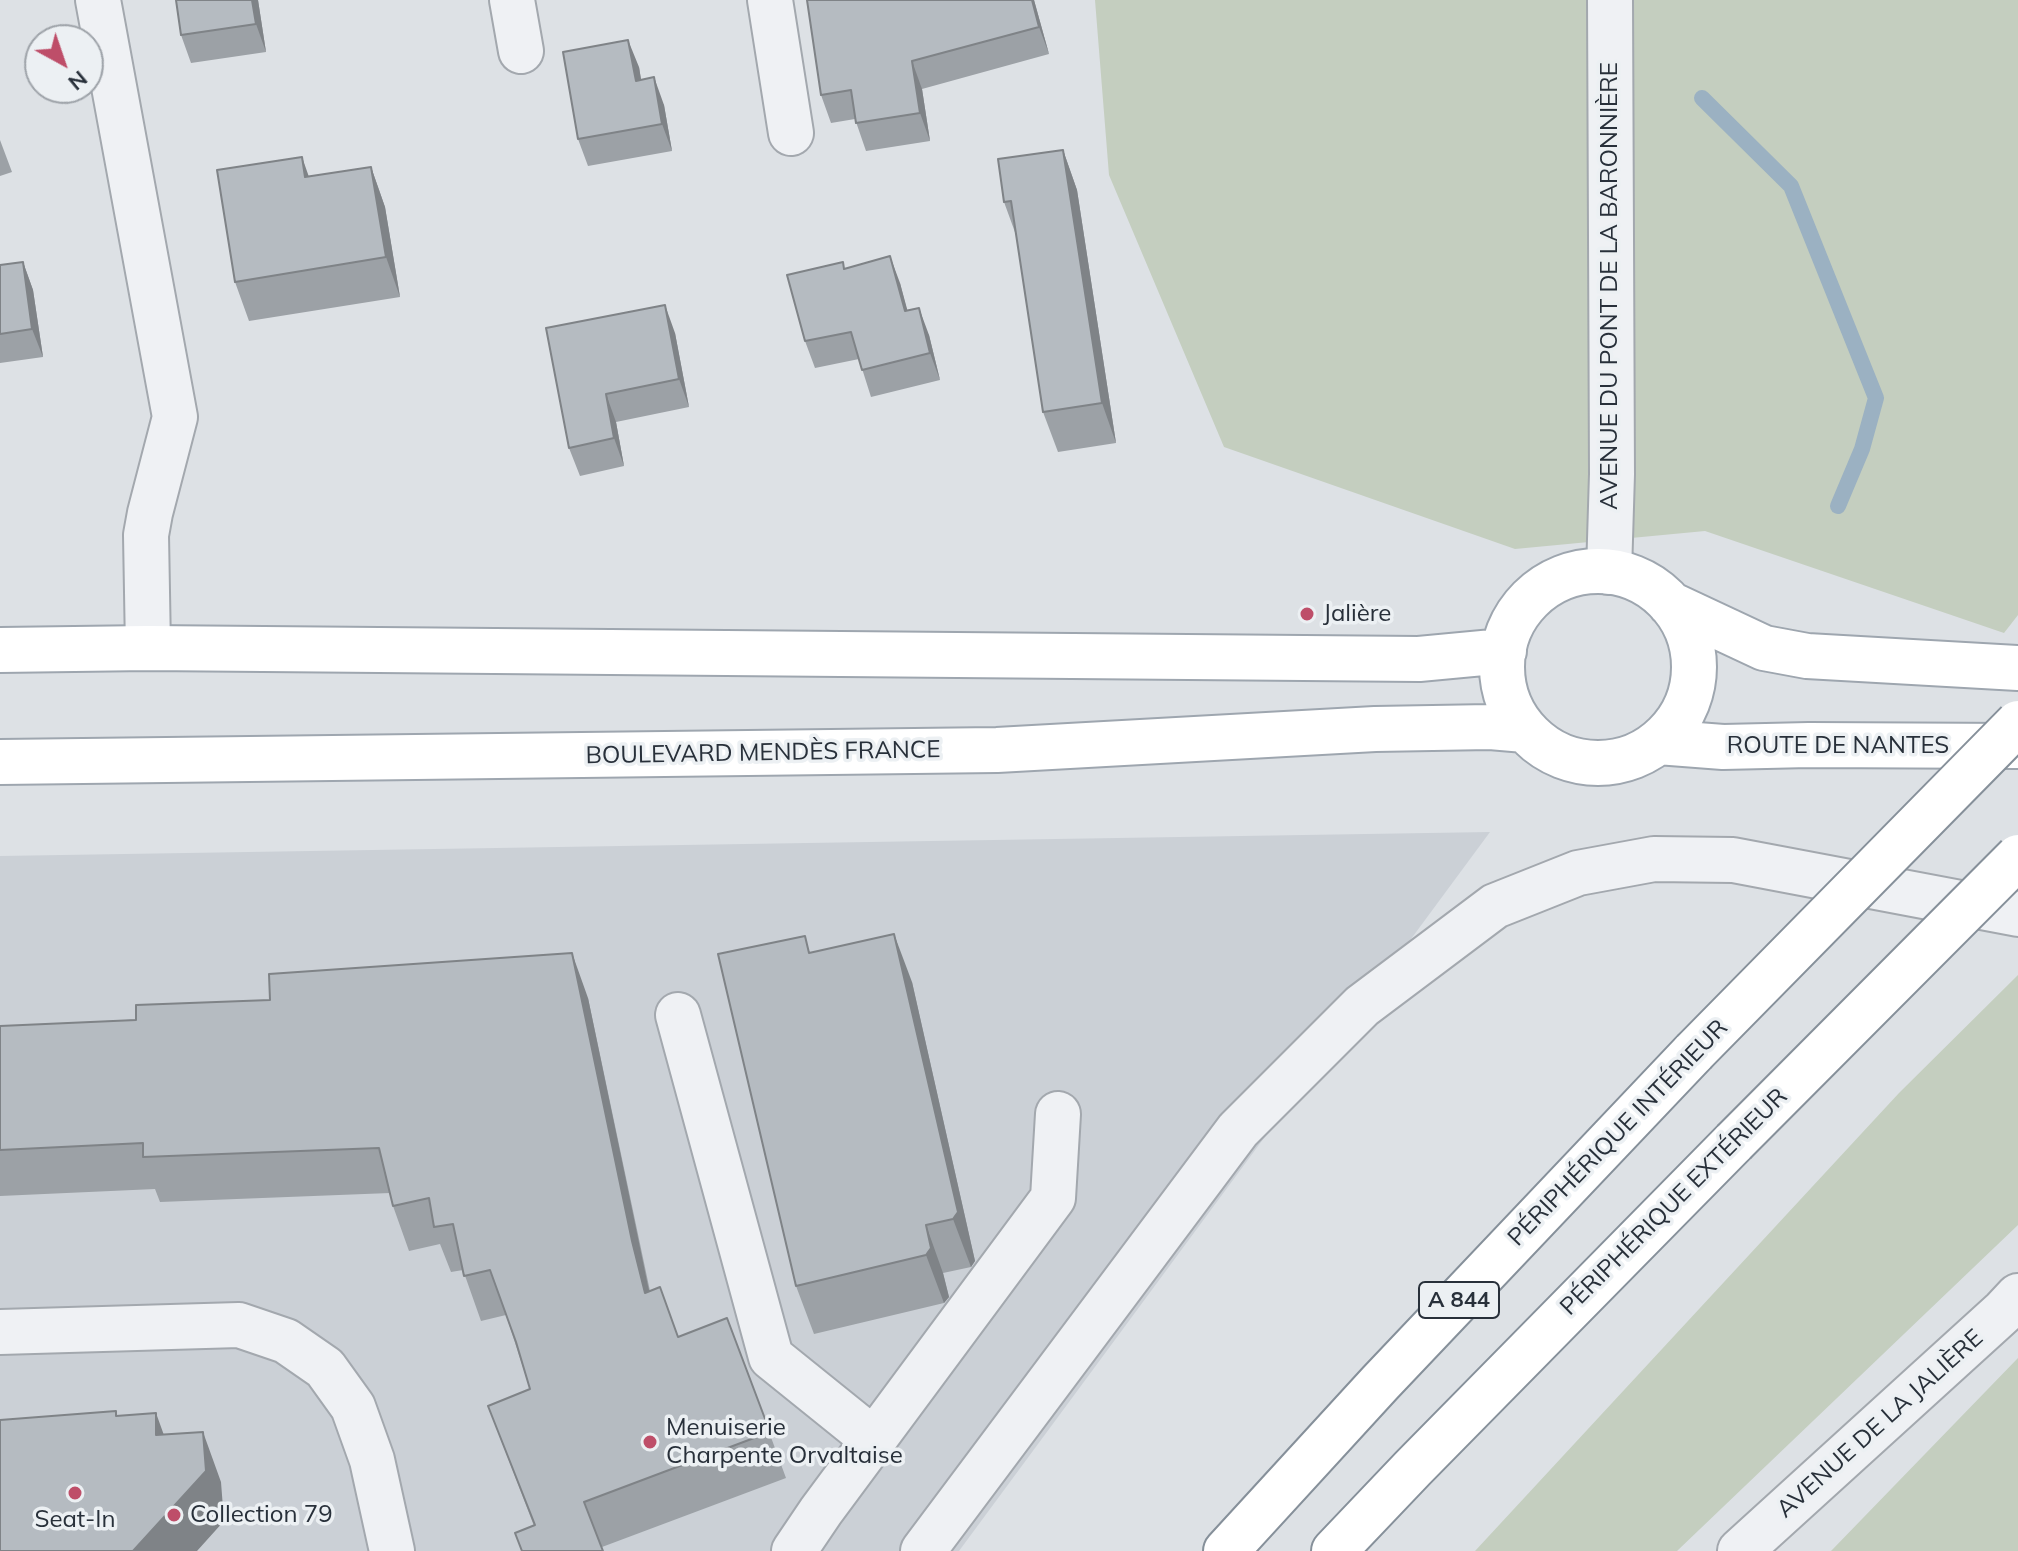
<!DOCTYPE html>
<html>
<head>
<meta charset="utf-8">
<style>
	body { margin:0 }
	#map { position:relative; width:2018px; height:1551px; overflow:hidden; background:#dde1e5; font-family:Mulish,sans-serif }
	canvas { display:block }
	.north { position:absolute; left:24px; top:24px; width:80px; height:80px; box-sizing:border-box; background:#ecf0f3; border:2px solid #9ea3a9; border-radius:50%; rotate:140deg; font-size:22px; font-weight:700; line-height:32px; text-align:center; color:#28303a }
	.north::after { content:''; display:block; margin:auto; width:28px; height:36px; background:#be4e69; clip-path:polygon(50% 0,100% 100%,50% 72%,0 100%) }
</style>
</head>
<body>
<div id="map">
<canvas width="2018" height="1551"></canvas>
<div class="north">N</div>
</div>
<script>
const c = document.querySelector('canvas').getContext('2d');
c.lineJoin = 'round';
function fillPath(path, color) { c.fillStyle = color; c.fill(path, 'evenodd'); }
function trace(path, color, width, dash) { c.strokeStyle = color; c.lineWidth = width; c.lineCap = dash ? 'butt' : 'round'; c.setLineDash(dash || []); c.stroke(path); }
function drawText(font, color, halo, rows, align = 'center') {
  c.font = font + ' Mulish,sans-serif'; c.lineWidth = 7; c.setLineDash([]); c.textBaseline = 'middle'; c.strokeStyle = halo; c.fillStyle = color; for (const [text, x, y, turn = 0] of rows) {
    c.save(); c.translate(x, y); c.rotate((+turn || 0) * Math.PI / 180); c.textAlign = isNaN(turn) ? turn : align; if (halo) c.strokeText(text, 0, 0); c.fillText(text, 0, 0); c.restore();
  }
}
fillPath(new Path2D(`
	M 1490,832 L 959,1551 L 0,1551 L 0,856 Z`), '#cbd0d6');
fillPath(new Path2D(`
	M 1095,0 L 2018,0 L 2018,615 L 2004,633 L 1705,531 L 1515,549 L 1224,447 L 1109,175 Z
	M 2018,975 L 2018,1225 L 1677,1551 L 1475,1551 L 1899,1093 Z
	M 2018,1358 L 2018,1551 L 1831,1551 Z`), '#c4cebf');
trace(new Path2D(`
	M 1702,98 L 1791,186 L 1876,398 L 1862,449 L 1838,506`), '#9bb1c2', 16);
const minor = new Path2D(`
	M 98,0 L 175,417 L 150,513 L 146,535 L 148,648
	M 512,0 L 521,51
	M 770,0 L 791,133
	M 1609,572 L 1612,474 L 1610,0
	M 678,1015 L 771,1357 L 874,1440
	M 0,1332 L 239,1325 L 286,1341 L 325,1368 L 353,1407 L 372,1460 L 392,1551
	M 794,1551 L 821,1511 L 1053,1198 L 1058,1114
	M 923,1551 L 1238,1130 L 1362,1006 L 1495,906 L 1578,873 L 1654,859 L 1733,860 L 2018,914
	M 1740,1551 L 2004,1311 L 2018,1296`);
const major = new Path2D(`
	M1502 667a96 96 0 1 1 192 0a96 96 0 1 1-192 0Z
	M 1670,604 L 1764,648 L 1807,656 L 2018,668
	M 0,650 L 148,648 L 1419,659 L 1504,651
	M 1658,742 L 1723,747 L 1809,745 L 2018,746
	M 0,762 L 997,750 L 1375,729 L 1490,727 L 1525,730`);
const highway = new Path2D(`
	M 1226,1551 L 1380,1383 L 1694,1052
	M 1334,1551 L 1413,1468 L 1734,1142`);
trace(minor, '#a3a8ae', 48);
trace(major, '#9ea6af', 48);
trace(highway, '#86909a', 48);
trace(minor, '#eff1f4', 44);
trace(major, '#fff', 44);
trace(highway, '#fff', 44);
const highwayBridge = new Path2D(`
	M 1694,1052 L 2018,723
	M 1734,1142 L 2018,857`);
trace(highwayBridge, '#86909a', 48, []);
trace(highwayBridge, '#fff', 44);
fillPath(new Path2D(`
	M 258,0 L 266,52 L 191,63 L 181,35 Z
	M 807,0 L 1034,0 L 1049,54 L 922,89 L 930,141 L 866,151 L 855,119 L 831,123 L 821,95 Z
	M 639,67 L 641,80 L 664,105 L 672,151 L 588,166 L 578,139 Z
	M 0,140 L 12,172 L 0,176 Z
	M 1063,150 L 1077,190 L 1116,443 L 1058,452 L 1043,412 L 1016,235 L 1004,202 Z
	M 371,167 L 385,207 L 400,297 L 249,321 L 235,282 L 309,177 Z
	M 23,262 L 33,290 L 43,357 L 0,363 L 0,265 Z
	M 845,268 L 900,283 L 907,311 L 929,335 L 940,380 L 871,397 L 859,359 L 815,368 L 805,341 Z
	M 546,328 L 675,333 L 689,407 L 616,422 L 624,466 L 580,476 L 569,448 Z
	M 912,982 L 975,1261 L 971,1267 L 943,1273 L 949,1297 L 944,1303 L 814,1334 L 796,1286 Z
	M 588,998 L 650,1291 L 678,1337 L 727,1318 L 786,1478 L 602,1547 L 534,1526 L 488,1406 L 530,1389 L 506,1315 L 481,1321 L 463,1270 L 451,1272 L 440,1244 L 409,1251 L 393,1206 L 390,1193 L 160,1202 L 155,1189 L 0,1196 L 0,1026 Z`), '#9ca1a6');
fillPath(new Path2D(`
	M 252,0 L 258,0 L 266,52 L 256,24 Z
	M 1032,0 L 1034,0 L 1049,54 L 1039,27 Z
	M 628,40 L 639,67 L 646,109 L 636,81 Z
	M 912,61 L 922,89 L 930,141 L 920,113 Z
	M 654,77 L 664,105 L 672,151 L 662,124 Z
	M 1063,150 L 1077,190 L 1116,443 L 1102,403 Z
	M 302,157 L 316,197 L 305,177 Z
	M 371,167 L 385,207 L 400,297 L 386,257 Z
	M 890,256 L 900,283 L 915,338 L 905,311 Z
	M 23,262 L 33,290 L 43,357 L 32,329 Z
	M 665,305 L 675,333 L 689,407 L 679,379 Z
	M 919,308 L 929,335 L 940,380 L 930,353 Z
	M 606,394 L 616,422 L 624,466 L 614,438 Z
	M 894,934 L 912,982 L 975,1261 L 971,1267 L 953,1219 Z
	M 572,953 L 588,998 L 648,1286 L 661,1338 L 645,1293 L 632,1241 Z
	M 926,1225 L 943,1273 L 949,1297 L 944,1303 L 926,1255 Z
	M 156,1413 L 174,1463 L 156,1435 Z
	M 203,1432 L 221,1482 L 224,1521 L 197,1551 L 133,1551 Z`), '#7f8387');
const building = new Path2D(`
	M 176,0 L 252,0 L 256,24 L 181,35 Z
	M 807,0 L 1032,0 L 1039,27 L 912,61 L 920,113 L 856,123 L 851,90 L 821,95 Z
	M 628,40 L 636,81 L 654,77 L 662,124 L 578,139 L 563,52 Z
	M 1063,150 L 1102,403 L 1043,412 L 1011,201 L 1004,202 L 998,159 Z
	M 302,157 L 305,177 L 371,167 L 386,257 L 235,282 L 217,170 Z
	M 890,256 L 905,311 L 919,308 L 930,353 L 862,370 L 851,332 L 805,341 L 787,275 L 843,262 L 844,269 Z
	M 23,262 L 32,329 L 0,334 L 0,265 Z
	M 665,305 L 679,379 L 606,394 L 614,438 L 569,448 L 546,328 Z
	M 894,934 L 958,1212 L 953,1219 L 926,1225 L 931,1248 L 926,1255 L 796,1286 L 718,954 L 805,936 L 809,953 Z
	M 572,953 L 632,1241 L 645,1293 L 660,1287 L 678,1337 L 727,1318 L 770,1432 L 584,1502 L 603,1551 L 522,1551 L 515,1533 L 535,1525 L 488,1406 L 530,1389 L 516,1342 L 490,1270 L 464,1276 L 453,1224 L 434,1227 L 429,1198 L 393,1206 L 379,1148 L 143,1157 L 143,1143 L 0,1150 L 0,1026 L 136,1020 L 136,1005 L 270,1000 L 269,974 Z
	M 116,1411 L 116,1416 L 156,1413 L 156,1435 L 203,1432 L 206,1471 L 133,1551 L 0,1551 L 0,1420 Z`);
fillPath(building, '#b5bbc1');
trace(building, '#7f8387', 2);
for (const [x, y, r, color] of [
	[1307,614,8,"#be4e69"],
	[650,1442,8,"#be4e69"],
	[75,1493,8,"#be4e69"],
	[174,1515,8,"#be4e69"]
]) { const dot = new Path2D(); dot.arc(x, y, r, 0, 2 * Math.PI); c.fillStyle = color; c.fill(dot); trace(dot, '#ecf0f3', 3); }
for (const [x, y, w] of [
	[1459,1300,80]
]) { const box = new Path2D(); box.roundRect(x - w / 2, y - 18, w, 36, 6); c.fillStyle = '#ecf0f3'; c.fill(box); trace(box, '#28303a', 2); }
drawText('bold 22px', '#28303a', null, [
	["A 844",1459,1300]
]);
drawText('24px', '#28303a', '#ecf0f3', [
	["AVENUE DU PONT DE LA BARONNIÈRE",1610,286,-90],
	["ROUTE DE NANTES",1838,746],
	["BOULEVARD MENDÈS FRANCE",763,753,-1],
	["PÉRIPHÉRIQUE INTÉRIEUR",1618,1133,-46],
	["PÉRIPHÉRIQUE EXTÉRIEUR",1674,1202,-45],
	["AVENUE DE LA JALIÈRE",1880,1424,-42]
]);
drawText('24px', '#28303a', '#ecf0f3', [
	["Jalière",1323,614],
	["Menuiserie",666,1428],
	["Charpente Orvaltaise",666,1456],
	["Collection 79",190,1515],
	["Seat-In",75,1520,"center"]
], 'left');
</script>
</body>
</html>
